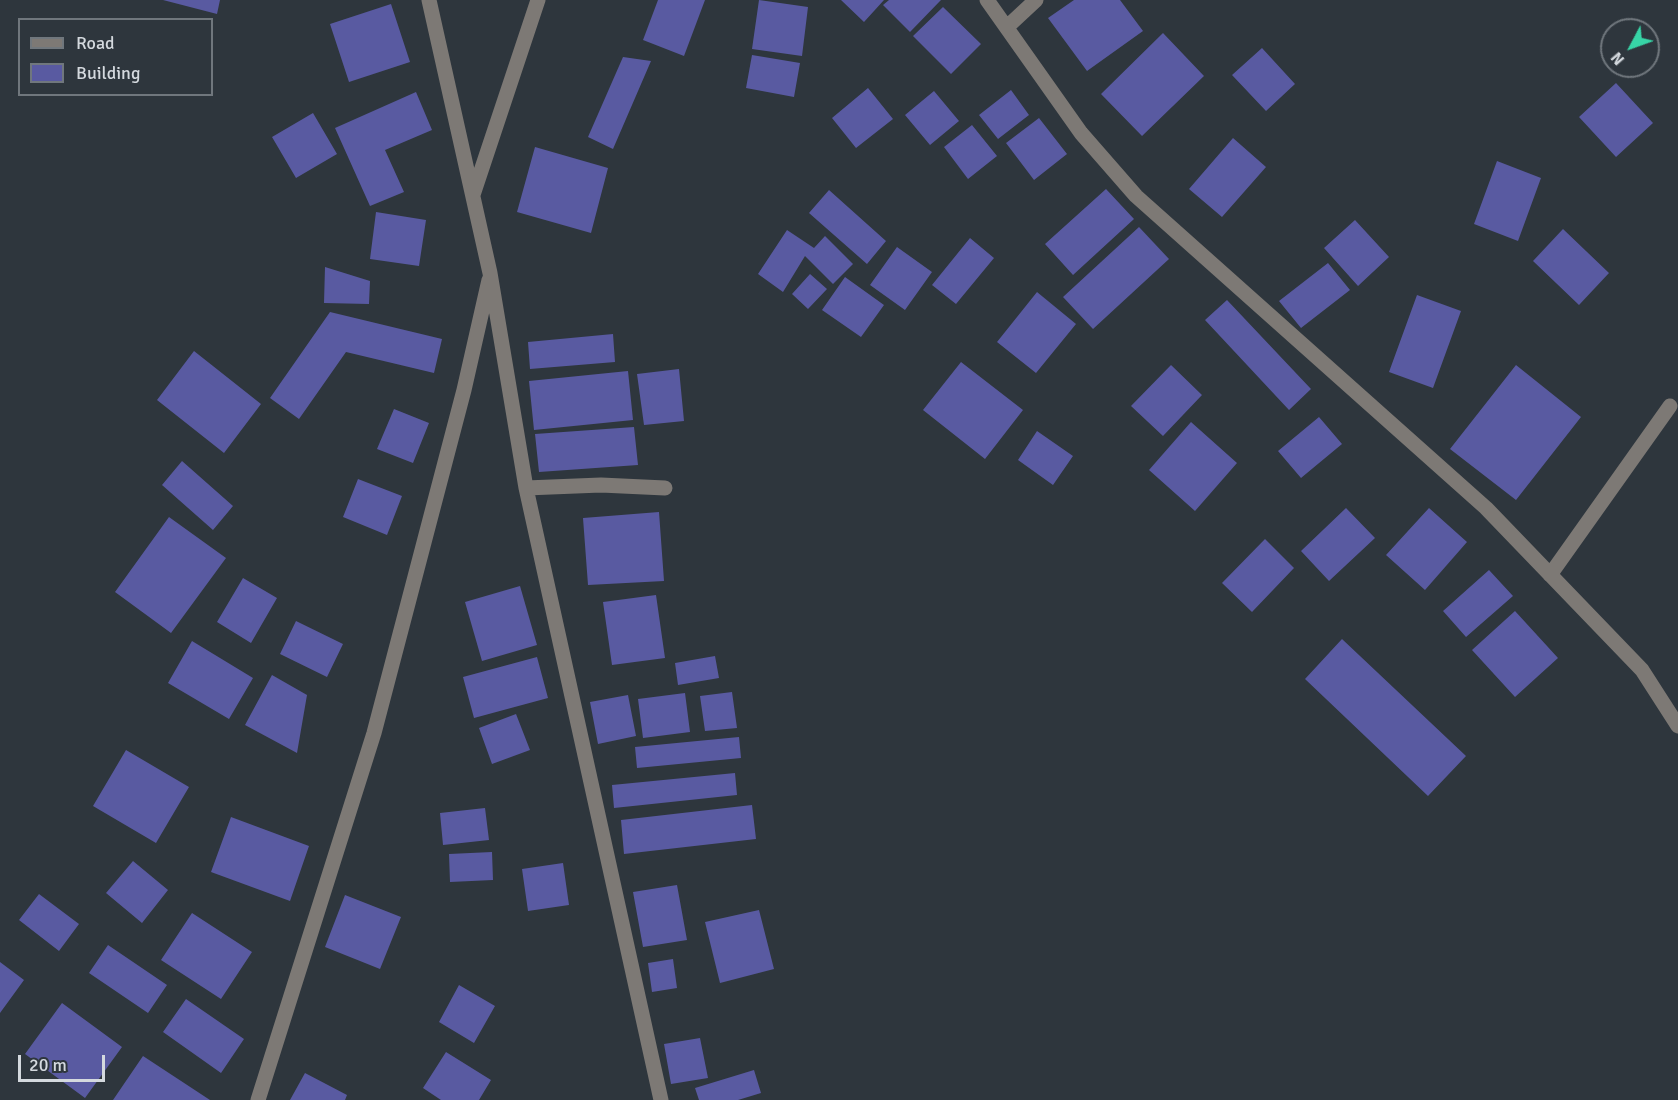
<!DOCTYPE html>
<html>
<head>
<meta charset="utf-8">
<style>
	body { margin:0 }
	#map { position:relative; width:1678px; height:1100px; overflow:hidden; background:#2e363d; font-family:Signika,sans-serif }
	canvas { display:block }
	.legend { position:absolute; left:18px; top:18px; width:195px; height:78px; box-sizing:border-box; background:#2e363d; border:2px solid #70777d; margin:0; padding:8px 10px; list-style:none; font-size:18px; color:#d4d9de }
	.legend li { display:flex; align-items:center; gap:12px; height:30px }
	.legend b { width:30px; border:2px solid #70777d }
	.north { position:absolute; left:1600px; top:18px; width:60px; height:60px; box-sizing:border-box; background:#2e363d; border:2px solid #70777d; border-radius:50%; rotate:229deg; font-size:16px; font-weight:700; line-height:24px; text-align:center; color:#d4d9de }
	.north::after { content:''; display:block; margin:auto; width:21px; height:27px; background:#37d4a6; clip-path:polygon(50% 0,100% 100%,50% 72%,0 100%) }
	.scale { position:absolute; left:18px; top:1055px; width:87px; height:27px; box-sizing:border-box; border:3px solid #d4d9de; border-top:0; padding-left:8px; font-size:18px; line-height:21px; white-space:nowrap; color:#d4d9de; -webkit-text-stroke:4px #2e363d; paint-order:stroke }
</style>
</head>
<body>
<div id="map">
<canvas width="1678" height="1100"></canvas>
<ul class="legend">
<li><b style="height:8px;background:#7d7975"></b>Road</li>
<li><b style="height:16px;background:#595aa1"></b>Building</li>
</ul>
<div class="north">N</div>
<div class="scale">20 m</div>
</div>
<script>
const c = document.querySelector('canvas').getContext('2d');
c.lineJoin = 'round';
function fillPath(path, color) { c.fillStyle = color; c.fill(path, 'evenodd'); }
function trace(path, color, width, dash) { c.strokeStyle = color; c.lineWidth = width; c.lineCap = dash ? 'butt' : 'round'; c.setLineDash(dash || []); c.stroke(path); }
fillPath(new Path2D(`
	M 163,0 L 220,0 L 217,14 Z
	M 658,0 L 705,0 L 684,56 L 643,40 Z
	M 759,0 L 808,7 L 802,56 L 752,49 Z
	M 841,0 L 884,0 L 864,22 Z
	M 889,0 L 941,0 L 910,32 L 883,5 Z
	M 1074,0 L 1120,0 L 1143,31 L 1087,71 L 1048,18 Z
	M 391,4 L 410,62 L 349,82 L 330,24 Z
	M 943,7 L 981,44 L 951,74 L 913,36 Z
	M 1163,33 L 1204,76 L 1142,136 L 1101,94 Z
	M 1262,48 L 1295,84 L 1266,111 L 1232,75 Z
	M 752,55 L 800,63 L 794,97 L 746,88 Z
	M 623,57 L 651,61 L 613,149 L 588,137 Z
	M 1616,83 L 1653,123 L 1616,157 L 1579,117 Z
	M 868,88 L 893,119 L 856,148 L 832,118 Z
	M 1011,90 L 1029,115 L 998,139 L 979,115 Z
	M 934,91 L 959,121 L 930,145 L 905,115 Z
	M 416,92 L 432,130 L 385,150 L 404,192 L 370,206 L 335,128 Z
	M 313,113 L 337,154 L 296,178 L 272,137 Z
	M 1039,118 L 1067,154 L 1034,180 L 1006,143 Z
	M 972,125 L 997,156 L 968,179 L 944,147 Z
	M 1233,138 L 1266,167 L 1222,217 L 1189,189 Z
	M 535,147 L 608,168 L 591,233 L 517,212 Z
	M 1497,161 L 1541,178 L 1518,241 L 1474,224 Z
	M 1106,189 L 1134,219 L 1073,275 L 1045,244 Z
	M 829,190 L 886,241 L 867,264 L 809,213 Z
	M 376,212 L 426,220 L 419,266 L 370,259 Z
	M 1355,220 L 1389,257 L 1358,286 L 1324,248 Z
	M 1139,227 L 1169,259 L 1093,329 L 1063,297 Z
	M 1563,229 L 1609,273 L 1579,305 L 1533,261 Z
	M 787,230 L 814,248 L 825,236 L 853,264 L 833,284 L 805,256 L 783,292 L 758,274 Z
	M 970,238 L 994,258 L 956,304 L 932,285 Z
	M 897,247 L 932,272 L 905,310 L 870,285 Z
	M 1328,263 L 1350,290 L 1301,328 L 1279,301 Z
	M 325,267 L 370,281 L 369,304 L 324,303 Z
	M 810,274 L 827,289 L 808,309 L 792,294 Z
	M 845,277 L 884,305 L 861,337 L 822,310 Z
	M 1037,292 L 1076,324 L 1036,373 L 997,342 Z
	M 1417,295 L 1461,311 L 1433,388 L 1389,372 Z
	M 1227,300 L 1311,389 L 1289,410 L 1205,320 Z
	M 330,312 L 442,339 L 434,373 L 346,352 L 299,419 L 270,398 Z
	M 613,334 L 615,362 L 530,369 L 528,342 Z
	M 194,351 L 261,404 L 224,453 L 157,400 Z
	M 961,362 L 1023,410 L 985,459 L 923,410 Z
	M 1171,365 L 1202,395 L 1163,436 L 1131,406 Z
	M 1516,365 L 1581,417 L 1516,500 L 1450,449 Z
	M 679,369 L 684,421 L 644,425 L 637,374 Z
	M 628,371 L 633,420 L 534,430 L 529,381 Z
	M 394,409 L 429,423 L 413,463 L 377,449 Z
	M 1319,417 L 1342,444 L 1301,478 L 1278,451 Z
	M 1191,422 L 1237,463 L 1195,511 L 1149,470 Z
	M 634,427 L 638,465 L 539,472 L 535,434 Z
	M 1037,431 L 1073,456 L 1053,485 L 1018,460 Z
	M 182,461 L 233,506 L 213,530 L 162,485 Z
	M 358,479 L 402,496 L 387,535 L 343,517 Z
	M 1346,508 L 1375,538 L 1329,581 L 1301,551 Z
	M 1429,508 L 1467,542 L 1425,590 L 1386,555 Z
	M 659,512 L 664,581 L 588,585 L 583,518 Z
	M 169,517 L 226,558 L 171,633 L 115,592 Z
	M 1265,539 L 1294,568 L 1252,612 L 1222,583 Z
	M 1489,570 L 1513,596 L 1466,637 L 1443,611 Z
	M 243,578 L 277,598 L 251,643 L 217,622 Z
	M 520,586 L 537,645 L 482,661 L 465,602 Z
	M 656,595 L 665,658 L 612,665 L 603,602 Z
	M 1515,611 L 1558,658 L 1515,697 L 1472,650 Z
	M 296,621 L 343,644 L 327,677 L 280,654 Z
	M 1342,639 L 1466,756 L 1428,796 L 1305,679 Z
	M 192,641 L 253,678 L 229,719 L 168,683 Z
	M 715,656 L 719,678 L 678,685 L 675,663 Z
	M 537,657 L 548,698 L 474,718 L 463,677 Z
	M 272,675 L 307,695 L 297,753 L 245,725 Z
	M 732,692 L 737,728 L 705,731 L 700,696 Z
	M 685,693 L 690,732 L 643,738 L 638,699 Z
	M 628,695 L 636,736 L 598,744 L 590,702 Z
	M 516,714 L 530,750 L 492,764 L 479,728 Z
	M 739,737 L 741,758 L 637,768 L 635,747 Z
	M 126,750 L 189,787 L 156,843 L 93,806 Z
	M 735,773 L 737,795 L 614,808 L 612,785 Z
	M 752,805 L 756,839 L 624,854 L 621,820 Z
	M 485,808 L 489,840 L 443,845 L 440,813 Z
	M 231,817 L 309,846 L 290,901 L 211,872 Z
	M 492,852 L 493,880 L 450,882 L 449,854 Z
	M 133,861 L 168,890 L 142,923 L 106,893 Z
	M 563,863 L 569,905 L 528,911 L 522,869 Z
	M 677,885 L 687,940 L 643,947 L 633,892 Z
	M 39,894 L 79,924 L 59,951 L 19,920 Z
	M 345,895 L 401,917 L 380,969 L 325,947 Z
	M 759,910 L 774,969 L 720,983 L 705,922 Z
	M 192,913 L 252,952 L 221,999 L 161,960 Z
	M 108,945 L 167,985 L 148,1013 L 89,973 Z
	M 673,959 L 677,988 L 652,992 L 648,963 Z
	M 0,962 L 24,980 L 0,1013 Z
	M 459,985 L 495,1006 L 474,1043 L 439,1022 Z
	M 186,999 L 244,1039 L 221,1073 L 163,1032 Z
	M 62,1003 L 122,1047 L 85,1098 L 25,1054 Z
	M 700,1038 L 708,1078 L 671,1084 L 664,1044 Z
	M 446,1052 L 491,1080 L 479,1100 L 441,1100 L 423,1088 Z
	M 143,1056 L 210,1100 L 113,1100 Z
	M 754,1070 L 761,1093 L 738,1100 L 699,1100 L 695,1088 Z
	M 305,1073 L 347,1095 L 345,1100 L 290,1100 Z`), '#595aa1');
trace(new Path2D(`
	M 429,0 L 490,273 L 526,488 L 661,1100
	M 987,0 L 1081,133 L 1136,196 L 1486,508 L 1642,670 L 1678,726
	M 1007,27 L 1036,0
	M 473,195 L 538,0
	M 526,488 L 601,485 L 665,488
	M 1550,575 L 1670,406
	M 258,1100 L 374,733 L 464,390 L 489,280`), '#7d7975', 15);
</script>
</body>
</html>
